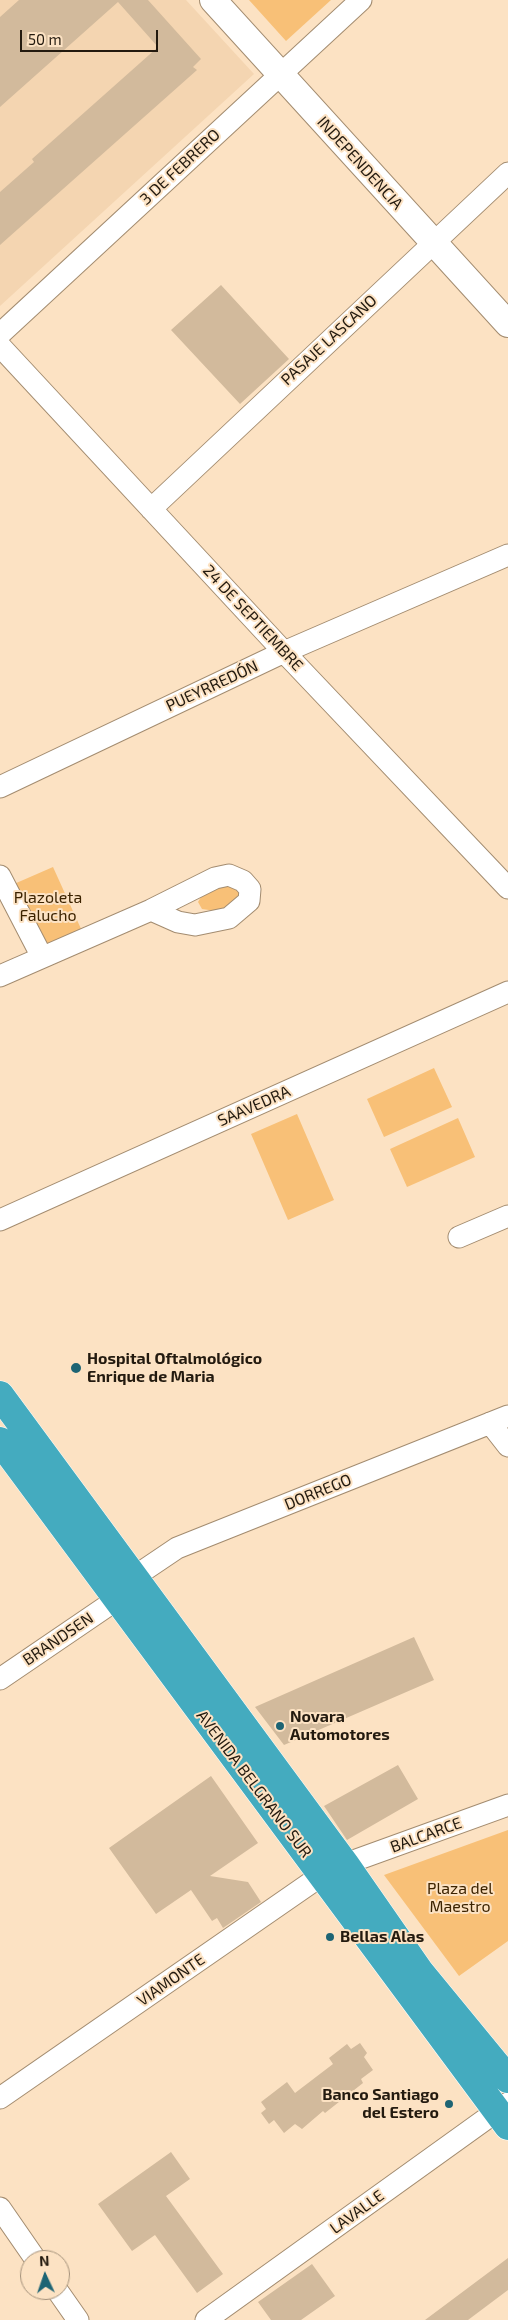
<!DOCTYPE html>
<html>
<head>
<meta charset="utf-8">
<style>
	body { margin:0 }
	#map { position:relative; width:508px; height:2320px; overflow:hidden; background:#fce2c3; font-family:"Exo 2",sans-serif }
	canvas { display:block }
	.north { position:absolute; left:20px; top:2250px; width:50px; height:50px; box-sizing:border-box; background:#fce2c3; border:1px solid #a5927b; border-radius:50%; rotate:357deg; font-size:14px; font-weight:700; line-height:20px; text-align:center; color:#231a0f }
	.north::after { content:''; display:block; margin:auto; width:18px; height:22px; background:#1d6474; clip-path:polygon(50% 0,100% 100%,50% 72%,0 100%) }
	.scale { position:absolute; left:20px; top:30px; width:138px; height:22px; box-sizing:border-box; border:2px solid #231a0f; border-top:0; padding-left:6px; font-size:15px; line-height:18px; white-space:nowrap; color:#231a0f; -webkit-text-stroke:4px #fce2c3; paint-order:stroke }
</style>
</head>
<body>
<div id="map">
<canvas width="508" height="2320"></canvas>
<div class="north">N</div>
<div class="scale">50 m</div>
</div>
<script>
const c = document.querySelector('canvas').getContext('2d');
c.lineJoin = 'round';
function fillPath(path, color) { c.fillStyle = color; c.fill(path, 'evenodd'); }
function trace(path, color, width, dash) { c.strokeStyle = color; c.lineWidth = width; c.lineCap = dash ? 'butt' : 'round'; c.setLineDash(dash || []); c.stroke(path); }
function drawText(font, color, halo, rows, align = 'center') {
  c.font = font + ' "Exo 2",sans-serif'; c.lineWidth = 4; c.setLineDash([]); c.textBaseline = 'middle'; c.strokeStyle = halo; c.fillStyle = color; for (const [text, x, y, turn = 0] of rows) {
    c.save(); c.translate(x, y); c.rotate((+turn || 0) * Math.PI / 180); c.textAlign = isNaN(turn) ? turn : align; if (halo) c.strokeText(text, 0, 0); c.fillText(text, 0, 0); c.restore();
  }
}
fillPath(new Path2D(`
	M 0,0 L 186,0 L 254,74 L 0,306 Z`), '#f4d5b1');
fillPath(new Path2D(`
	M 249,0 L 331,0 L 286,41 Z
	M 53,867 L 82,931 L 43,948 L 14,884 Z
	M 231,885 L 240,890 L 241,899 L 223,912 L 202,909 L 198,902 L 204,892 Z
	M 434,1068 L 452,1107 L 384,1137 L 367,1099 Z
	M 297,1114 L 334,1200 L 288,1220 L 251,1134 Z
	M 458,1118 L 475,1157 L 407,1187 L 390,1149 Z
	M 508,1830 L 508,1941 L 459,1976 L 384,1875 Z`), '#f8c077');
fillPath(new Path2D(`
	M 19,0 L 148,0 L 201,59 L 193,67 L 197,70 L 0,245 L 0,192 L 34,162 L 32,159 L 158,47 L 118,2 L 0,107 L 0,17 Z
	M 221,285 L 289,359 L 240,404 L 171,330 Z
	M 414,1637 L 434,1680 L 284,1745 L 255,1707 Z
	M 398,1765 L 418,1799 L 347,1840 L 324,1806 Z
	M 211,1776 L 258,1843 L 210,1876 L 248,1882 L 261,1902 L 223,1928 L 217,1918 L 212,1921 L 191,1890 L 156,1914 L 109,1848 Z
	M 360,2043 L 367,2053 L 364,2057 L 373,2070 L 361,2079 L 363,2083 L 325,2113 L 323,2111 L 302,2129 L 295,2124 L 284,2133 L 274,2120 L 269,2124 L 261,2113 L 266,2109 L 261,2102 L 287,2082 L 295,2093 L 333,2064 L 329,2058 L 347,2044 L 351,2049 Z
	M 171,2152 L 190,2179 L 166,2196 L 223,2274 L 197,2293 L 155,2235 L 132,2251 L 98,2204 Z
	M 508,2258 L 508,2290 L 468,2320 L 425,2320 Z
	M 312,2264 L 335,2296 L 301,2320 L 271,2320 L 258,2302 Z`), '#d2ba9c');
const minor = new Path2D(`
	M 0,334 L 361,0
	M 0,346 L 284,652 L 508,888
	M 151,509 L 508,173
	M 0,787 L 284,652 L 508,555
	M 0,876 L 42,957
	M 0,976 L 151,910 L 215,878 L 229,875 L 243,881 L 250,889 L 249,901 L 229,918 L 195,925 L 178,922 L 151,910
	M 0,1220 L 508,992
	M 459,1237 L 508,1216
	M 490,1423 L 508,1446
	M 134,1577 L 177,1548 L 508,1416
	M 0,1679 L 116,1600
	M 0,2098 L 322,1875 L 345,1864 L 508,1805
	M 0,2208 L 36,2260
	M 57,2290 L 78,2320
	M 206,2320 L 508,2103`);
const tertiary = new Path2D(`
	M 213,0 L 508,324`);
const trunk = new Path2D(`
	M 0,1395 L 345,1864 L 420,1972 L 508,2079
	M 0,1441 L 508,2126`);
trace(minor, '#a38c70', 23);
trace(tertiary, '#a38c70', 28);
trace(trunk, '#fff', 29);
trace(minor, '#fff', 21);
trace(tertiary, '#fff', 26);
trace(trunk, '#44abbf', 28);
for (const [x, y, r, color] of [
	[76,1368,6,"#1d6474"],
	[280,1726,5,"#1d6474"],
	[330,1937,5,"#1d6474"],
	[449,2104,5,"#1d6474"]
]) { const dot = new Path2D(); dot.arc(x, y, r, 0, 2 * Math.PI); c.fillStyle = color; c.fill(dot); trace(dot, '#fce2c3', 2); }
drawText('16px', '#231a0f', '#fce2c3', [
	["INDEPENDENCIA",360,163,48],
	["3 DE FEBRERO",180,167,-43],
	["PASAJE LASCANO",329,340,-43],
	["24 DE SEPTIEMBRE",253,618,47],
	["PUEYRREDÓN",212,686,-25],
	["SAAVEDRA",254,1106,-24],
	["DORREGO",318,1492,-22],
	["BRANDSEN",58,1639,-34],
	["AVENIDA BELGRANO SUR",254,1784,53],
	["BALCARCE",426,1835,-20],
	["VIAMONTE",171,1980,-35],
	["LAVALLE",357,2212,-36]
]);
drawText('16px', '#3c2300', '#fce2c3', [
	["Plazoleta",48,898],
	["Falucho",48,916],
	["Plaza del",460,1889],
	["Maestro",460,1907]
]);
drawText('bold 16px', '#231a0f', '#fce2c3', [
	["Hospital Oftalmológico",87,1359],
	["Enrique de Maria",87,1377],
	["Novara",290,1717],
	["Automotores",290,1735],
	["Bellas Alas",340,1937],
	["Banco Santiago",439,2095,"right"],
	["del Estero",439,2113,"right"]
], 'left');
</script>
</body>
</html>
